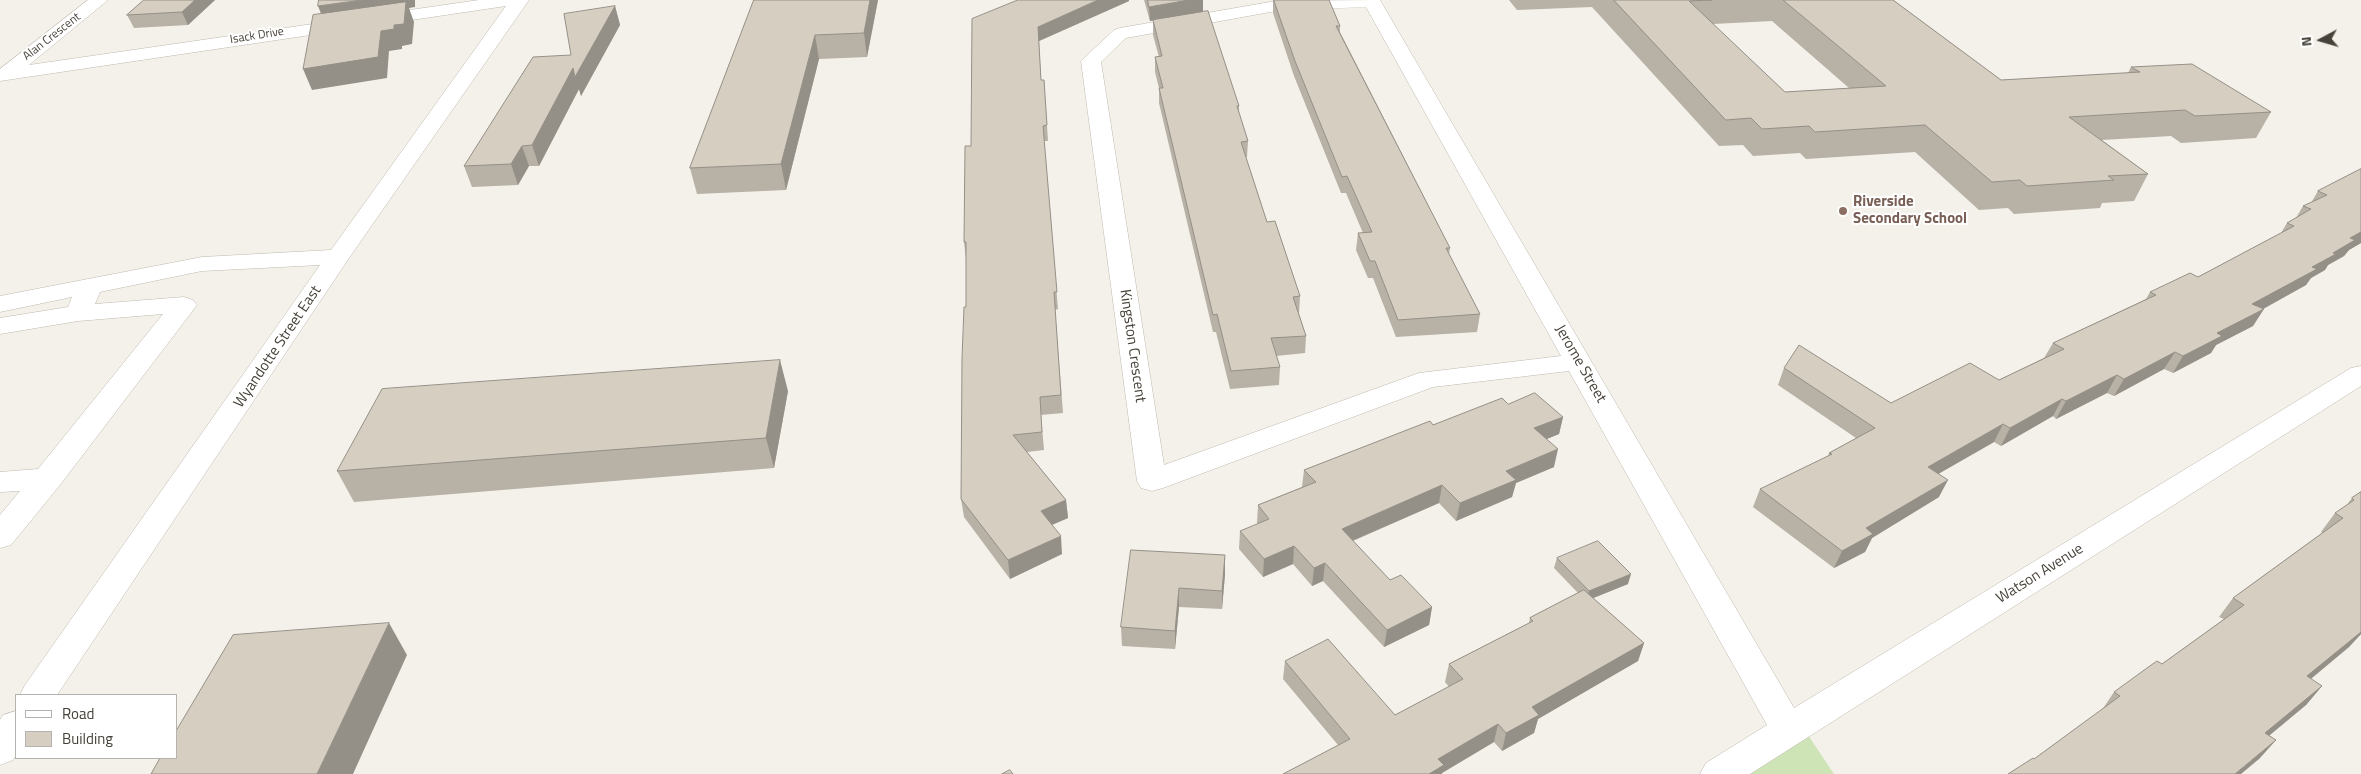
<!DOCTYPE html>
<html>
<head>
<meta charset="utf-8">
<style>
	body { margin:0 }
	#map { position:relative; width:2361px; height:774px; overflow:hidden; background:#f4f1eb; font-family:"Titillium Web",sans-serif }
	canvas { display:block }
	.legend { position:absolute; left:15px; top:694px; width:162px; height:65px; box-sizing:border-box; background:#fff; border:1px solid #b5b3b0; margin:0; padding:6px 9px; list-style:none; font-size:15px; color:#474239 }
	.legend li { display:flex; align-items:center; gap:10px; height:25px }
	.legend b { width:25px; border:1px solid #b5b3b0 }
	.north { position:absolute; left:2296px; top:15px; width:50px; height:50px; -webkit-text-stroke:4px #fff; paint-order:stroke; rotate:264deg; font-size:14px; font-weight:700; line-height:20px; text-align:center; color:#474239 }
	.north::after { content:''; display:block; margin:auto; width:18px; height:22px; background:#474239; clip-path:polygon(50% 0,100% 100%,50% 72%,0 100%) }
</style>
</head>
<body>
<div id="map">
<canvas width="2361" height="774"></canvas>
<ul class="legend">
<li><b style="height:6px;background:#fff"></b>Road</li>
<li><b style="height:14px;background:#d5cec1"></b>Building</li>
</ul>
<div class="north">N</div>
</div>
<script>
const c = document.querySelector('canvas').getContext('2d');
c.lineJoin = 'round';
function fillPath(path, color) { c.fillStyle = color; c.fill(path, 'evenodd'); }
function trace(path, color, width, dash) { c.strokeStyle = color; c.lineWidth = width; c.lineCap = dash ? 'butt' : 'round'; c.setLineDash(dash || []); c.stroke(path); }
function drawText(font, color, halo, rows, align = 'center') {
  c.font = font + ' "Titillium Web",sans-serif'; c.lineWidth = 4; c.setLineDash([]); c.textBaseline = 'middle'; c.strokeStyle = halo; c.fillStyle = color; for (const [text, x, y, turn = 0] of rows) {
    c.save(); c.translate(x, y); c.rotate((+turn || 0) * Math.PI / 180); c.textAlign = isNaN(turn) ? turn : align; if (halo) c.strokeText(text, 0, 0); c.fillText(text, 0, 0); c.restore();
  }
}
fillPath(new Path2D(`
	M 1800,723 L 1834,774 L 1727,774 Z`), '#cee4b7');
const minor = new Path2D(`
	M 88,0 L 108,0 L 29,65 L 479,0 L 529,0 L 349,258 L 57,695 L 20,695 L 25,685 L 320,265 L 202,271 L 100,292 L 95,304 L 184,297 L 193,300 L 197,305 L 60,485 L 11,545 L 0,548 L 0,515 L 20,491 L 0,492 L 0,472 L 38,469 L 163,314 L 78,321 L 0,334 L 0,318 L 68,307 L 72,297 L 0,312 L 0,296 L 202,257 L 331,250 L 506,6 L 0,81 L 0,69 Z
	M 1380,0 L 1794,708 L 2351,368 L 2361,366 L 2361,386 L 1750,774 L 1700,774 L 1706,763 L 1767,725 L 1569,371 L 1433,387 L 1163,488 L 1152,491 L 1141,488 L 1137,481 L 1081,61 L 1114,30 L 1120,28 L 1276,1 ZM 1366,7 L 1561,356 L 1419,373 L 1164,465 L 1101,62 L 1126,38 L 1276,11 Z
	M 16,711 L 16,755 L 13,760 L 0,765 L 0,720 L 3,715 Z`);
trace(minor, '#bfb9ae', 1);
fillPath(minor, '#fff');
fillPath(new Path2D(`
	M 144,0 L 215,0 L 188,25 L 134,28 L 127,15 Z
	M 754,0 L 878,0 L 867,57 L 819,59 L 786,190 L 697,194 L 690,168 Z
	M 1018,0 L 1129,0 L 1129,1 L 1039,41 L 1041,80 L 1044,80 L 1048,141 L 1044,141 L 1058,309 L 1055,310 L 1063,413 L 1041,415 L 1044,450 L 1027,452 L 1066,500 L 1068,518 L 1052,525 L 1062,554 L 1010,579 L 964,517 L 961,499 L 966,307 L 966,259 L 964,242 L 971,146 Z
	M 1144,0 L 1203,0 L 1203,12 L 1239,106 L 1239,113 L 1248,141 L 1247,157 L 1246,157 L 1267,222 L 1300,296 L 1299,314 L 1306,336 L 1305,353 L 1276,356 L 1280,367 L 1279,385 L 1230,389 L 1216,332 L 1213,332 L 1159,103 L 1159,88 L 1155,72 L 1155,57 L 1159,57 L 1153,35 L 1153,20 L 1191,14 L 1150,21 Z
	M 1268,0 L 1329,0 L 1340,26 L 1340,32 L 1450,248 L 1449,254 L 1480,314 L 1477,332 L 1396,337 L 1373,278 L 1368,278 L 1356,250 L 1358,233 L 1363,233 L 1346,193 L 1341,193 L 1294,76 L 1273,13 L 1273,0 Z
	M 1509,0 L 1893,0 L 2001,80 L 2128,73 L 2131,67 L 2271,112 L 2256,138 L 2181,143 L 2171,136 L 2102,140 L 2148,174 L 2134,201 L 2102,203 L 2100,208 L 2014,214 L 2008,208 L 1979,210 L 1915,152 L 1806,159 L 1800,153 L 1753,156 L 1743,145 L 1719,146 L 1592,7 L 1517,10 ZM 1772,21 L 1849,88 L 1785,92 L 1713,24 Z
	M 615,6 L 620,25 L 581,96 L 579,89 L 539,166 L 529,166 L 518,185 L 472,187 L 464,166 L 571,55 Z
	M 2361,169 L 2361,243 L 2349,250 L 2344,256 L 2328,265 L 2325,270 L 2311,278 L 2306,285 L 2263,309 L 2253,326 L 2216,345 L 2211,353 L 2173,373 L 2164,369 L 2114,396 L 2107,393 L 2056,419 L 2053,416 L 2001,446 L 1994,442 L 1938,474 L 1939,497 L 1872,538 L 1865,552 L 1834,568 L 1753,507 L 1760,489 L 1828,457 L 1829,453 L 1856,438 L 1778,385 L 1784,368 L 1891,403 L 1999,380 L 2044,358 L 2053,343 L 2146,299 L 2150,292 L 2198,277 L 2281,233 L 2287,223 L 2296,218 L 2303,206 L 2311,203 L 2318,191 Z
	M 788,391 L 774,468 L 354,502 L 337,471 Z
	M 1508,404 L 1563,417 L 1559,434 L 1546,439 L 1554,467 L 1516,483 L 1512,497 L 1456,521 L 1439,503 L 1353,541 L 1390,580 L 1432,607 L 1429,625 L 1384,647 L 1323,581 L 1312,586 L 1293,564 L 1263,577 L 1239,549 L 1240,531 L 1258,524 L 1257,523 L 1258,505 L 1302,487 L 1304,470 L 1433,425 Z
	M 2361,492 L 2361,634 L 2349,647 L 2311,679 L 2322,686 L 2306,705 L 2269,736 L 2276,740 L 2259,759 L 2034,759 L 2102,710 L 2114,692 L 2162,664 L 2224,619 L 2219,617 L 2233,598 L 2322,533 L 2321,532 L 2335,513 L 2346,506 L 2352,498 Z
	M 1225,555 L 1225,574 L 1222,609 L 1179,607 L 1175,649 L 1122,646 L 1121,627 Z
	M 1557,558 L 1628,584 L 1593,598 L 1644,643 L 1638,661 L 1538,719 L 1534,733 L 1502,751 L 1494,742 L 1442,773 L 1338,745 L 1283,679 L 1285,661 L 1395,715 L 1449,687 L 1445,682 L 1449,664 L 1529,623 L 1530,618 L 1578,593 L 1554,568 Z`), '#b7b1a6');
fillPath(new Path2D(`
	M 195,0 L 215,0 L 188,25 L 182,12 Z
	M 362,0 L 415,0 L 415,7 L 409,8 L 414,22 L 412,44 L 402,46 L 402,49 L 389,51 L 387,78 L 312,90 L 303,69 L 324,21 L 318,6 Z
	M 870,0 L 878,0 L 867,57 L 864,33 Z
	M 1098,0 L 1129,0 L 1129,1 L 1039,41 L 1038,27 Z
	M 1189,0 L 1203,0 L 1203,12 L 1150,21 L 1149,7 Z
	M 615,6 L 620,25 L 581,96 L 579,89 L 539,166 L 532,145 L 573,68 Z
	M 815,35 L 819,59 L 786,190 L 781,164 Z
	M 522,146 L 529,166 L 518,185 L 511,164 Z
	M 2361,232 L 2361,243 L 2349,250 L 2344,256 L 2328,265 L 2325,270 L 2311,278 L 2306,285 L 2254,314 L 2264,309 L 2253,326 L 2216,345 L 2211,353 L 2173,373 L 2183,356 L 2217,333 L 2252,304 L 2312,267 L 2333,253 L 2350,238 Z
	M 2175,352 L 2164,369 L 2114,396 L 2124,379 Z
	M 780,360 L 788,391 L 774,468 L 766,438 Z
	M 2117,375 L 2107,393 L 2056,419 L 2066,401 Z
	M 2062,399 L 2053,416 L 2001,446 L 2010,428 Z
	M 1563,417 L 1559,434 L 1530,446 L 1534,428 Z
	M 2003,424 L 1994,442 L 1919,485 L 1928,467 Z
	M 1558,449 L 1554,467 L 1516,483 L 1512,497 L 1456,521 L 1460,503 L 1506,471 Z
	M 1948,480 L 1939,497 L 1872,538 L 1865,552 L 1834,568 L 1842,551 L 1866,528 Z
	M 1442,485 L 1439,503 L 1340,546 L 1342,529 Z
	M 1066,500 L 1068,518 L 1042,529 L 1041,511 Z
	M 1061,536 L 1062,554 L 1010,579 L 1008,560 Z
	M 1294,546 L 1293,564 L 1263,577 L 1264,559 Z
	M 1225,555 L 1225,574 L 1222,609 L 1222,591 Z
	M 1325,563 L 1323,581 L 1312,586 L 1314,568 Z
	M 1631,574 L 1628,584 L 1586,601 L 1589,591 Z
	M 1179,588 L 1179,607 L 1175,649 L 1175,631 Z
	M 1432,607 L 1429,625 L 1384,647 L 1387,630 Z
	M 389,623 L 407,655 L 353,774 L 317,774 Z
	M 2361,629 L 2361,634 L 2349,647 L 2291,695 L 2307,676 Z
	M 1644,643 L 1638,661 L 1538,719 L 1534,733 L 1502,751 L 1506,733 L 1532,707 Z
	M 2322,686 L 2306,705 L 2249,752 L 2265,733 Z
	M 1498,724 L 1494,742 L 1442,773 L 1442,774 L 1429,774 L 1438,759 Z
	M 2276,740 L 2259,759 L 2241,774 L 2235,774 Z`), '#959087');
const building = new Path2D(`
	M 144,0 L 195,0 L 182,12 L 127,15 Z
	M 319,0 L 362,0 L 318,6 Z
	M 754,0 L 870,0 L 864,33 L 815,35 L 781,164 L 690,168 Z
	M 1018,0 L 1098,0 L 1038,27 L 1041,80 L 1044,80 L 1047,125 L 1043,126 L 1057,292 L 1054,292 L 1061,395 L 1040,397 L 1042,432 L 1013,435 L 1066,500 L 1041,511 L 1061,536 L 1008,560 L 961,499 L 962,358 L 964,307 L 966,307 L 966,242 L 964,242 L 965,146 L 971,146 L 972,19 Z
	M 1148,0 L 1189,0 L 1149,7 Z
	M 1274,0 L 1329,0 L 1340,26 L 1336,26 L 1450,248 L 1446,248 L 1480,314 L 1398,320 L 1375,261 L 1370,261 L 1358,233 L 1372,232 L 1347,176 L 1342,177 L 1295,61 Z
	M 1614,0 L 1712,0 L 1689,1 L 1785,92 L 1886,86 L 1783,0 L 1893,0 L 2001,80 L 2140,72 L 2131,67 L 2192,64 L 2271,112 L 2195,116 L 2185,110 L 2069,117 L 2148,174 L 2108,176 L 2114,180 L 2027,186 L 2020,180 L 1992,182 L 1925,125 L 1815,132 L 1809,126 L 1762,129 L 1751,118 L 1726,120 Z
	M 406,2 L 404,24 L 394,25 L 394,29 L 381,31 L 378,57 L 303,69 L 313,15 Z
	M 615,6 L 575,77 L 573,68 L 532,145 L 522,146 L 511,164 L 464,166 L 533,57 L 571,55 L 564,14 Z
	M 1208,11 L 1239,106 L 1237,106 L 1248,141 L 1241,142 L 1267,222 L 1275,221 L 1300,296 L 1293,297 L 1306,336 L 1271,338 L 1280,367 L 1231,371 L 1217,314 L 1213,315 L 1159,88 L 1163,88 L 1155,57 L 1162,56 L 1153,20 Z
	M 2361,169 L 2361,232 L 2350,238 L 2355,240 L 2333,253 L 2336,254 L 2312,267 L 2317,269 L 2252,304 L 2264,309 L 2217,333 L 2222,336 L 2183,356 L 2175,352 L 2124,379 L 2117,375 L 2066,401 L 2062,399 L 2010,428 L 2003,424 L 1928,467 L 1948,480 L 1866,528 L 1873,534 L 1842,551 L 1760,489 L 1832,454 L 1829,453 L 1875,428 L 1784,368 L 1799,345 L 1891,403 L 1970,363 L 1999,380 L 2064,349 L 2053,343 L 2156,295 L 2150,292 L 2190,273 L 2198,277 L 2294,226 L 2287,223 L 2311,209 L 2303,206 L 2327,195 L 2318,191 Z
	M 780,360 L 766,438 L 337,471 L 382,389 Z
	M 1535,393 L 1563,417 L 1534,428 L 1558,449 L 1506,471 L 1516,480 L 1460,503 L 1442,485 L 1342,529 L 1390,580 L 1401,575 L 1432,607 L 1387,630 L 1325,563 L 1314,568 L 1294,546 L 1264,559 L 1240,531 L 1269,519 L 1258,505 L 1316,482 L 1304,470 L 1430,421 L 1433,425 L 1502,398 L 1508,404 Z
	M 2361,492 L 2361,632 L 2307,676 L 2322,686 L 2265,733 L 2276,740 L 2235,774 L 2008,774 L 2033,758 L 2034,759 L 2120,696 L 2114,692 L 2147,668 L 2157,661 L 2162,664 L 2244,605 L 2233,598 L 2343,518 L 2335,513 L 2354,500 L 2352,498 Z
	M 1598,541 L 1631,574 L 1589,591 L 1557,558 Z
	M 1131,550 L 1225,555 L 1222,591 L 1179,588 L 1175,631 L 1121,627 Z
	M 1584,590 L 1644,643 L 1532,707 L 1539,715 L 1506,733 L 1498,724 L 1438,759 L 1444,765 L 1429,774 L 1283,774 L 1350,739 L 1285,661 L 1328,639 L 1395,715 L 1463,679 L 1449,664 L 1533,621 L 1530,618 Z
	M 389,623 L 317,774 L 151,774 L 160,758 L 176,758 L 176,731 L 233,635 Z
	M 1010,770 L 1013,774 L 1002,774 Z`);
fillPath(building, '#d5cec1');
trace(building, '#959087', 1);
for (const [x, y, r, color] of [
	[1843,211,5,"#8d6e63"]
]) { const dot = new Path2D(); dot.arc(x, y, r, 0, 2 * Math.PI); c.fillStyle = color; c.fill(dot); trace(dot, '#fff', 2); }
drawText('12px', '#474239', '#fff', [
	["Isack Drive",257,36,-9],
	["Alan Crescent",52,37,-38]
]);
drawText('bold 15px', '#785e54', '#fff', [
	["Riverside",1853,202],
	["Secondary School",1853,219]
], 'left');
drawText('15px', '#474239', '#fff', [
	["Kingston Crescent",1132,346,82],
	["Wyandotte Street East",278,347,-56],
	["Jerome Street",1580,364,60],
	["Watson Avenue",2040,574,-32]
]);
</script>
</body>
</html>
